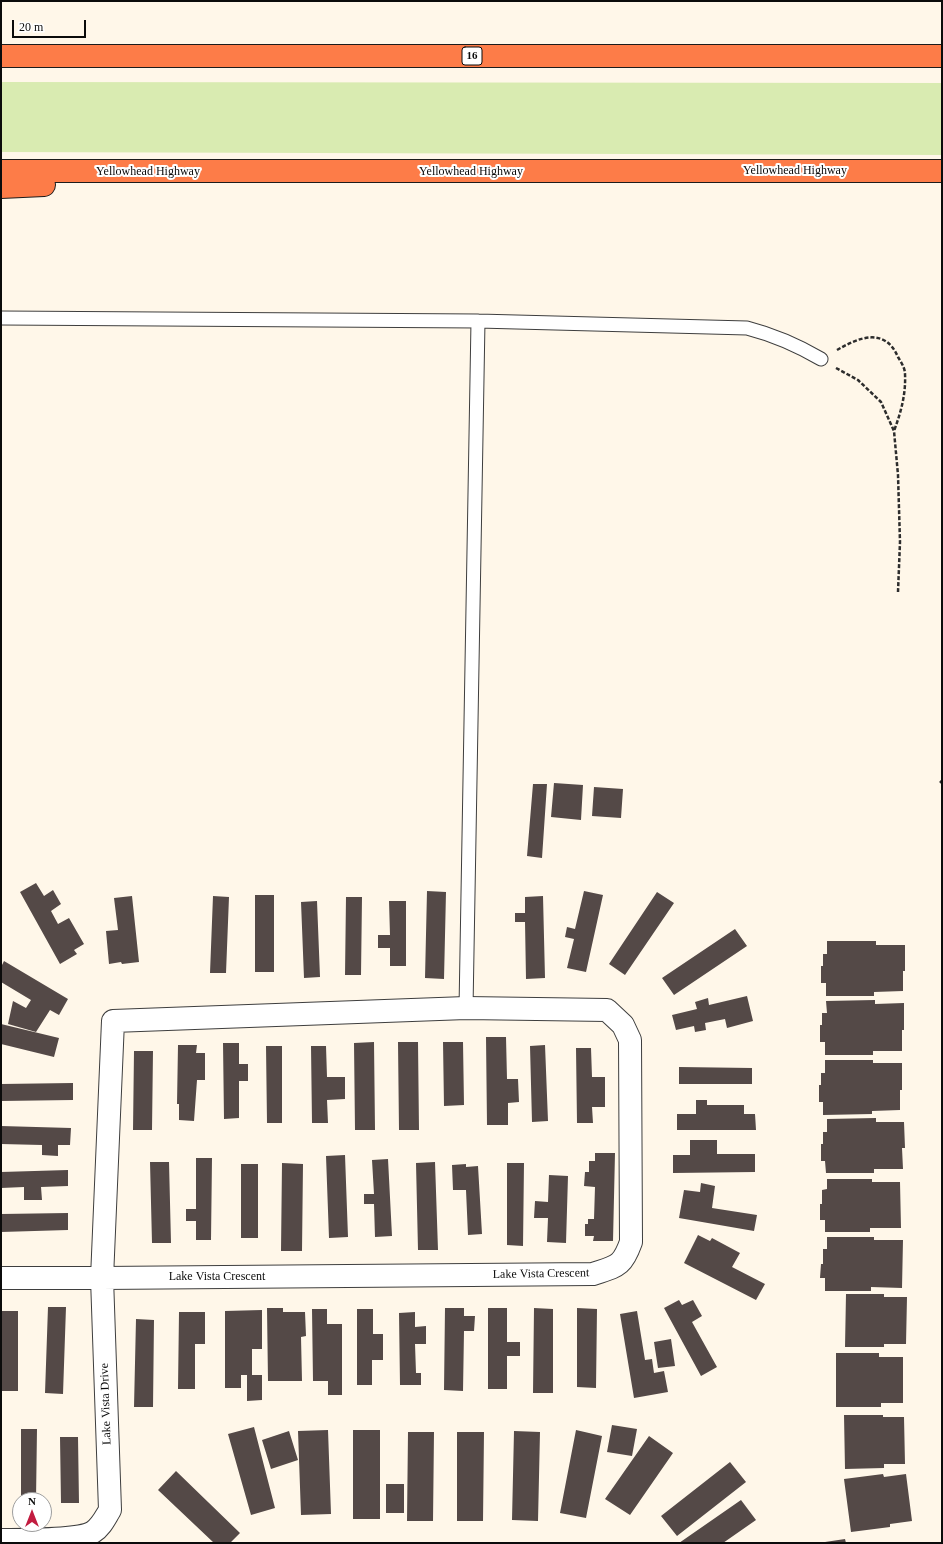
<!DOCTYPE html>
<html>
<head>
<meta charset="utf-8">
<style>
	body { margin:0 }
	#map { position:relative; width:943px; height:1544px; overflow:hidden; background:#fff7e9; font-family:"Times New Roman",serif }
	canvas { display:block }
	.frame { position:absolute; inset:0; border:2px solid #0b0b0b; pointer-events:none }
	.north { position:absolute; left:12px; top:1492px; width:40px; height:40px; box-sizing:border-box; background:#fff; border:1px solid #9d9d9d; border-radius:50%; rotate:0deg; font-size:11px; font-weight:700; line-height:16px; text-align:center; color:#0b0b0b }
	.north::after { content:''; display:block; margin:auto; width:14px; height:18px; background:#c21c40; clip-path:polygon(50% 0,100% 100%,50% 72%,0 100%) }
	.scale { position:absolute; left:12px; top:20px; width:74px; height:18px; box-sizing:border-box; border:2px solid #0b0b0b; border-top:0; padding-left:5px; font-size:12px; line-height:14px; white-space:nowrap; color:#0b0b0b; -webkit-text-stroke:3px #fff; paint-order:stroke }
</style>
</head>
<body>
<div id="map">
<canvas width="943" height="1544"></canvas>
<div class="frame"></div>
<div class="north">N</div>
<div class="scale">20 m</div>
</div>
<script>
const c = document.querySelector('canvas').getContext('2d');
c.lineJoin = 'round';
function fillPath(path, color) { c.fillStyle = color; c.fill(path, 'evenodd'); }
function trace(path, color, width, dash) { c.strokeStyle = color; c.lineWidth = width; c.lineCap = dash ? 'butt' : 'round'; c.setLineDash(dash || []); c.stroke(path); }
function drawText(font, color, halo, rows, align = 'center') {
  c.font = font + ' "Times New Roman",serif'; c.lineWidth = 4; c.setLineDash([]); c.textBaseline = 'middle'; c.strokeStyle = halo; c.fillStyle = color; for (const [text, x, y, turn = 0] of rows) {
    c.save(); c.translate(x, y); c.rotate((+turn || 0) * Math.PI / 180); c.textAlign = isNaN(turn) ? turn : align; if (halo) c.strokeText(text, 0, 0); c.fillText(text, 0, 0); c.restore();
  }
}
fillPath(new Path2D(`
	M 1,82 L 942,83 L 942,155 L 1,152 Z`), '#d9ebb1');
fillPath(new Path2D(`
	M 554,783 L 583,785 L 581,820 L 551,817 Z
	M 533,784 L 547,784 L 542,858 L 527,856 Z
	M 594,787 L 623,789 L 621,818 L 592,816 Z
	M 36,883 L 44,896 L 53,890 L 61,904 L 51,911 L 58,924 L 69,918 L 84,944 L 74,950 L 77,954 L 60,964 L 20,892 Z
	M 427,891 L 446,892 L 444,979 L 425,978 Z
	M 584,891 L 603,895 L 586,972 L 567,968 L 574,939 L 565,937 L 567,927 L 575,929 Z
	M 657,892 L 674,903 L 625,975 L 609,964 Z
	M 255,895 L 274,895 L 274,972 L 255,972 Z
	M 132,896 L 139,962 L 122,964 L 121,962 L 109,964 L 106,931 L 118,930 L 114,898 Z
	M 213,896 L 229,897 L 226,973 L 210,973 Z
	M 543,896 L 545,978 L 526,979 L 525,922 L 515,922 L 515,913 L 525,913 L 525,897 Z
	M 346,897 L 362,897 L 361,975 L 345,975 Z
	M 317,901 L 320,977 L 304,978 L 301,902 Z
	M 389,901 L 406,901 L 406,966 L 390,966 L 390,948 L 378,948 L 378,935 L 390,935 Z
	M 735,929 L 747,946 L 674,995 L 662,978 Z
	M 827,941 L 876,941 L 876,945 L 905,945 L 905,971 L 903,971 L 903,991 L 874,992 L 874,996 L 826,996 L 826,983 L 821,983 L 821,966 L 823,966 L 823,954 L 827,954 Z
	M 4,961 L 68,999 L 59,1015 L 50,1010 L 36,1032 L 8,1024 L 13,1001 L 26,1008 L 31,1000 L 1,982 L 1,967 Z
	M 747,996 L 753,1021 L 727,1028 L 725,1019 L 705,1023 L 706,1030 L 695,1032 L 694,1026 L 676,1030 L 672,1015 L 697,1009 L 695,1002 L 708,998 L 709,1005 Z
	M 875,1000 L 875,1004 L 904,1003 L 904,1030 L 902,1030 L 902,1051 L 873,1051 L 873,1055 L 825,1055 L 825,1042 L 820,1042 L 820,1025 L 822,1025 L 822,1013 L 827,1013 L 826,1001 Z
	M 1,1024 L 59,1038 L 54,1057 L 1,1044 Z
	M 486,1037 L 506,1037 L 507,1079 L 518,1079 L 519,1102 L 508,1103 L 508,1125 L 487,1125 Z
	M 374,1042 L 375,1130 L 355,1130 L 354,1043 Z
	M 398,1042 L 418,1042 L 419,1130 L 399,1130 Z
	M 443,1042 L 463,1042 L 464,1105 L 444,1106 Z
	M 223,1043 L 239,1043 L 239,1064 L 248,1064 L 248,1081 L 239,1081 L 239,1118 L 224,1119 Z
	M 178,1045 L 197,1045 L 196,1053 L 205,1053 L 205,1080 L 197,1080 L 194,1121 L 179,1120 L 179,1104 L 177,1104 Z
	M 545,1045 L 548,1121 L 532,1122 L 530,1046 Z
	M 266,1046 L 282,1046 L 282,1123 L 267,1123 Z
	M 311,1046 L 326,1046 L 327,1077 L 345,1077 L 345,1099 L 327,1100 L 328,1123 L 312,1123 Z
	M 576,1048 L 591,1048 L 592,1077 L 605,1077 L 605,1107 L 592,1107 L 593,1123 L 577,1123 Z
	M 134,1051 L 153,1051 L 152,1130 L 133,1130 Z
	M 825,1060 L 873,1060 L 873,1063 L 902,1063 L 902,1090 L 900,1090 L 900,1110 L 872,1111 L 872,1114 L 823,1115 L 823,1102 L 819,1102 L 819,1085 L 821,1085 L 821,1073 L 825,1073 Z
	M 679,1067 L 752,1068 L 752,1084 L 679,1084 Z
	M 73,1083 L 73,1100 L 1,1101 L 1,1084 Z
	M 696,1100 L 707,1100 L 707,1105 L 744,1105 L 744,1114 L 755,1114 L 756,1130 L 677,1130 L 677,1114 L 696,1114 Z
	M 876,1118 L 876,1122 L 904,1122 L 905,1148 L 902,1148 L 903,1169 L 874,1169 L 874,1173 L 826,1173 L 825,1161 L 821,1161 L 821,1144 L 823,1144 L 823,1132 L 827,1132 L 827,1119 Z
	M 1,1126 L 71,1128 L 70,1145 L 58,1145 L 58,1156 L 42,1155 L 42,1145 L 1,1144 Z
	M 690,1140 L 717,1140 L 717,1154 L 755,1154 L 755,1172 L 673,1173 L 673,1155 L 690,1155 Z
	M 595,1153 L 615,1153 L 613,1241 L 593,1241 L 594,1236 L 585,1236 L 585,1224 L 588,1224 L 588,1219 L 594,1219 L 595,1187 L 584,1186 L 585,1172 L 589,1172 L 589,1161 L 595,1161 Z
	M 345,1155 L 348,1237 L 329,1238 L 326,1156 Z
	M 196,1158 L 212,1158 L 211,1240 L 196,1240 L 196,1221 L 186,1221 L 186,1209 L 196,1209 Z
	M 388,1159 L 392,1236 L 375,1237 L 374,1204 L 364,1204 L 364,1194 L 374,1194 L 372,1160 Z
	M 150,1162 L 169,1162 L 171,1243 L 152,1243 Z
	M 435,1162 L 438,1250 L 418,1250 L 416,1163 Z
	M 282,1163 L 303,1164 L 302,1251 L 281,1251 Z
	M 507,1163 L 524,1163 L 523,1246 L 507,1245 Z
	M 241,1164 L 258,1164 L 258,1238 L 241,1238 Z
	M 466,1164 L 466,1167 L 478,1166 L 482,1234 L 468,1235 L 466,1190 L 453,1190 L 452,1165 Z
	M 68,1170 L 68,1186 L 41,1187 L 42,1200 L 24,1200 L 24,1187 L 1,1188 L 1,1172 Z
	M 549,1175 L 568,1176 L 566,1243 L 547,1242 L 548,1218 L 534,1218 L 535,1201 L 548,1202 Z
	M 827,1179 L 872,1179 L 872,1182 L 900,1182 L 901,1228 L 870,1228 L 870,1232 L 825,1232 L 825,1220 L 820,1220 L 820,1204 L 822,1204 L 822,1190 L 827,1189 Z
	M 701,1183 L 715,1186 L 712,1208 L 757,1215 L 754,1231 L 679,1218 L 684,1190 L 700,1192 Z
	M 68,1213 L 68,1230 L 1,1232 L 1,1214 Z
	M 698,1235 L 710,1241 L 712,1238 L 740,1253 L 732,1267 L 765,1284 L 756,1300 L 684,1263 Z
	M 827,1237 L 874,1237 L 874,1240 L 903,1240 L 902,1288 L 871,1287 L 871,1291 L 825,1291 L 825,1278 L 820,1278 L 821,1264 L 823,1264 L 823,1249 L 827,1249 Z
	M 846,1294 L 884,1294 L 884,1297 L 907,1297 L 906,1344 L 884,1344 L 884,1347 L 845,1347 Z
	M 679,1300 L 682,1305 L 693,1300 L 702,1316 L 692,1322 L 717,1367 L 701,1376 L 664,1308 Z
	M 48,1307 L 66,1307 L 63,1394 L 45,1393 Z
	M 267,1308 L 283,1308 L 283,1312 L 305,1312 L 306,1336 L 301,1337 L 302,1381 L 268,1381 Z
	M 445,1308 L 464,1308 L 464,1316 L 475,1316 L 474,1331 L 464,1331 L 463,1391 L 444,1390 Z
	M 488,1308 L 507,1308 L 507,1342 L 520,1342 L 520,1356 L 507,1356 L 507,1389 L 488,1389 Z
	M 534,1308 L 553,1309 L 553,1393 L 533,1393 Z
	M 577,1308 L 597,1309 L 596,1388 L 577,1387 Z
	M 312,1309 L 327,1309 L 327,1324 L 342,1324 L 342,1395 L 328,1395 L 328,1381 L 313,1381 Z
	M 357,1309 L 373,1309 L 373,1334 L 383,1334 L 383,1360 L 372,1360 L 372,1385 L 357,1385 Z
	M 262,1310 L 262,1349 L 252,1349 L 252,1375 L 262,1375 L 262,1400 L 247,1401 L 247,1375 L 241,1375 L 241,1388 L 225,1388 L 225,1311 Z
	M 1,1311 L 18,1311 L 18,1391 L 1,1391 Z
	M 637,1311 L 645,1360 L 652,1359 L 654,1373 L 664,1371 L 668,1392 L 634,1398 L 620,1314 Z
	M 179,1312 L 205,1312 L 205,1344 L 195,1344 L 195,1389 L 178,1389 Z
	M 415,1312 L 415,1327 L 426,1326 L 426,1344 L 415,1344 L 416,1373 L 421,1373 L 421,1385 L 400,1385 L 399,1313 Z
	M 136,1319 L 154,1320 L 153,1407 L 134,1407 Z
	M 671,1339 L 675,1366 L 658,1368 L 654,1342 Z
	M 836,1353 L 879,1353 L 879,1357 L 903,1357 L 903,1403 L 881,1403 L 881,1407 L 836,1407 Z
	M 844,1415 L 883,1415 L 883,1417 L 904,1417 L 905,1464 L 884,1464 L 884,1468 L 845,1469 Z
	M 612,1425 L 637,1429 L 632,1456 L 607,1452 Z
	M 254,1427 L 275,1508 L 251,1515 L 228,1434 Z
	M 21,1429 L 37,1429 L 36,1500 L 21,1500 Z
	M 328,1430 L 331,1514 L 301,1515 L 298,1431 Z
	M 353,1430 L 380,1430 L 380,1519 L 353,1519 Z
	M 576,1430 L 602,1436 L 586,1518 L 560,1513 Z
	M 289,1431 L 298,1460 L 271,1469 L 262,1440 Z
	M 514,1431 L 540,1432 L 538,1521 L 512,1520 Z
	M 408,1432 L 434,1432 L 433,1521 L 407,1521 Z
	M 457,1432 L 484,1432 L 483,1521 L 457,1521 Z
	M 649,1436 L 673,1453 L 630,1515 L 605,1499 Z
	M 60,1437 L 78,1437 L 79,1503 L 61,1503 Z
	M 730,1462 L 746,1482 L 677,1536 L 661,1516 Z
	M 176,1471 L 240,1533 L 230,1543 L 214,1543 L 158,1490 Z
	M 883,1474 L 884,1477 L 906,1474 L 912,1521 L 890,1524 L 890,1527 L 851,1532 L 844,1479 Z
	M 386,1484 L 404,1484 L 404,1513 L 386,1513 Z
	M 741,1500 L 756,1520 L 723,1543 L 679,1543 Z
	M 845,1539 L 846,1543 L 826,1543 L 825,1542 Z`), '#544947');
const lane = new Path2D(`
	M 1,318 L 478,321 L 747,328 C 774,335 797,345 821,359
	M 466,1008 L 478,321`);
const street = new Path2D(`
	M 466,1008 L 607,1010 L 623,1025 L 630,1040 L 631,1242 C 622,1267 617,1266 593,1274 L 102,1278 L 113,1021 Z
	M 1,1278 L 102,1278 L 110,1510 C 105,1518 101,1527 93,1532 C 80,1540 20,1540 1,1540`);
const highway = new Path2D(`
	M 1,56 L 942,56
	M 1,171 L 942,171
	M 1,187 L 44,185`);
trace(lane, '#3e3e3e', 15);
trace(street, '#3e3e3e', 24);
trace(highway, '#1c1c1c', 24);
trace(new Path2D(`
	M 837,350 C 859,337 885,327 898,357 C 901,362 905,368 905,374 C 906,394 901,412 894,431
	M 836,368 L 858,380 L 881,402 L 894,431 L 898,475 L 900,542 L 898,592
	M 940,781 L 942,783`), '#2d2d2d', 2.5, [4, 2]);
trace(lane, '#fff', 13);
trace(street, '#fff', 22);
trace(highway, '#fd7c48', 22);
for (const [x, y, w] of [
	[472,56,20]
]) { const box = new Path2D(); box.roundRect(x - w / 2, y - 9, w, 18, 3); c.fillStyle = '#fff'; c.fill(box); trace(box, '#0b0b0b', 1); }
drawText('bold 11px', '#0b0b0b', null, [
	["16",472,56]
]);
drawText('12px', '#0b0b0b', '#fff', [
	["Yellowhead Highway",795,171],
	["Yellowhead Highway",148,172],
	["Yellowhead Highway",471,172],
	["Lake Vista Crescent",541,1274,-1],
	["Lake Vista Crescent",217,1277],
	["Lake Vista Drive",106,1404,-92]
]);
</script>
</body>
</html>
